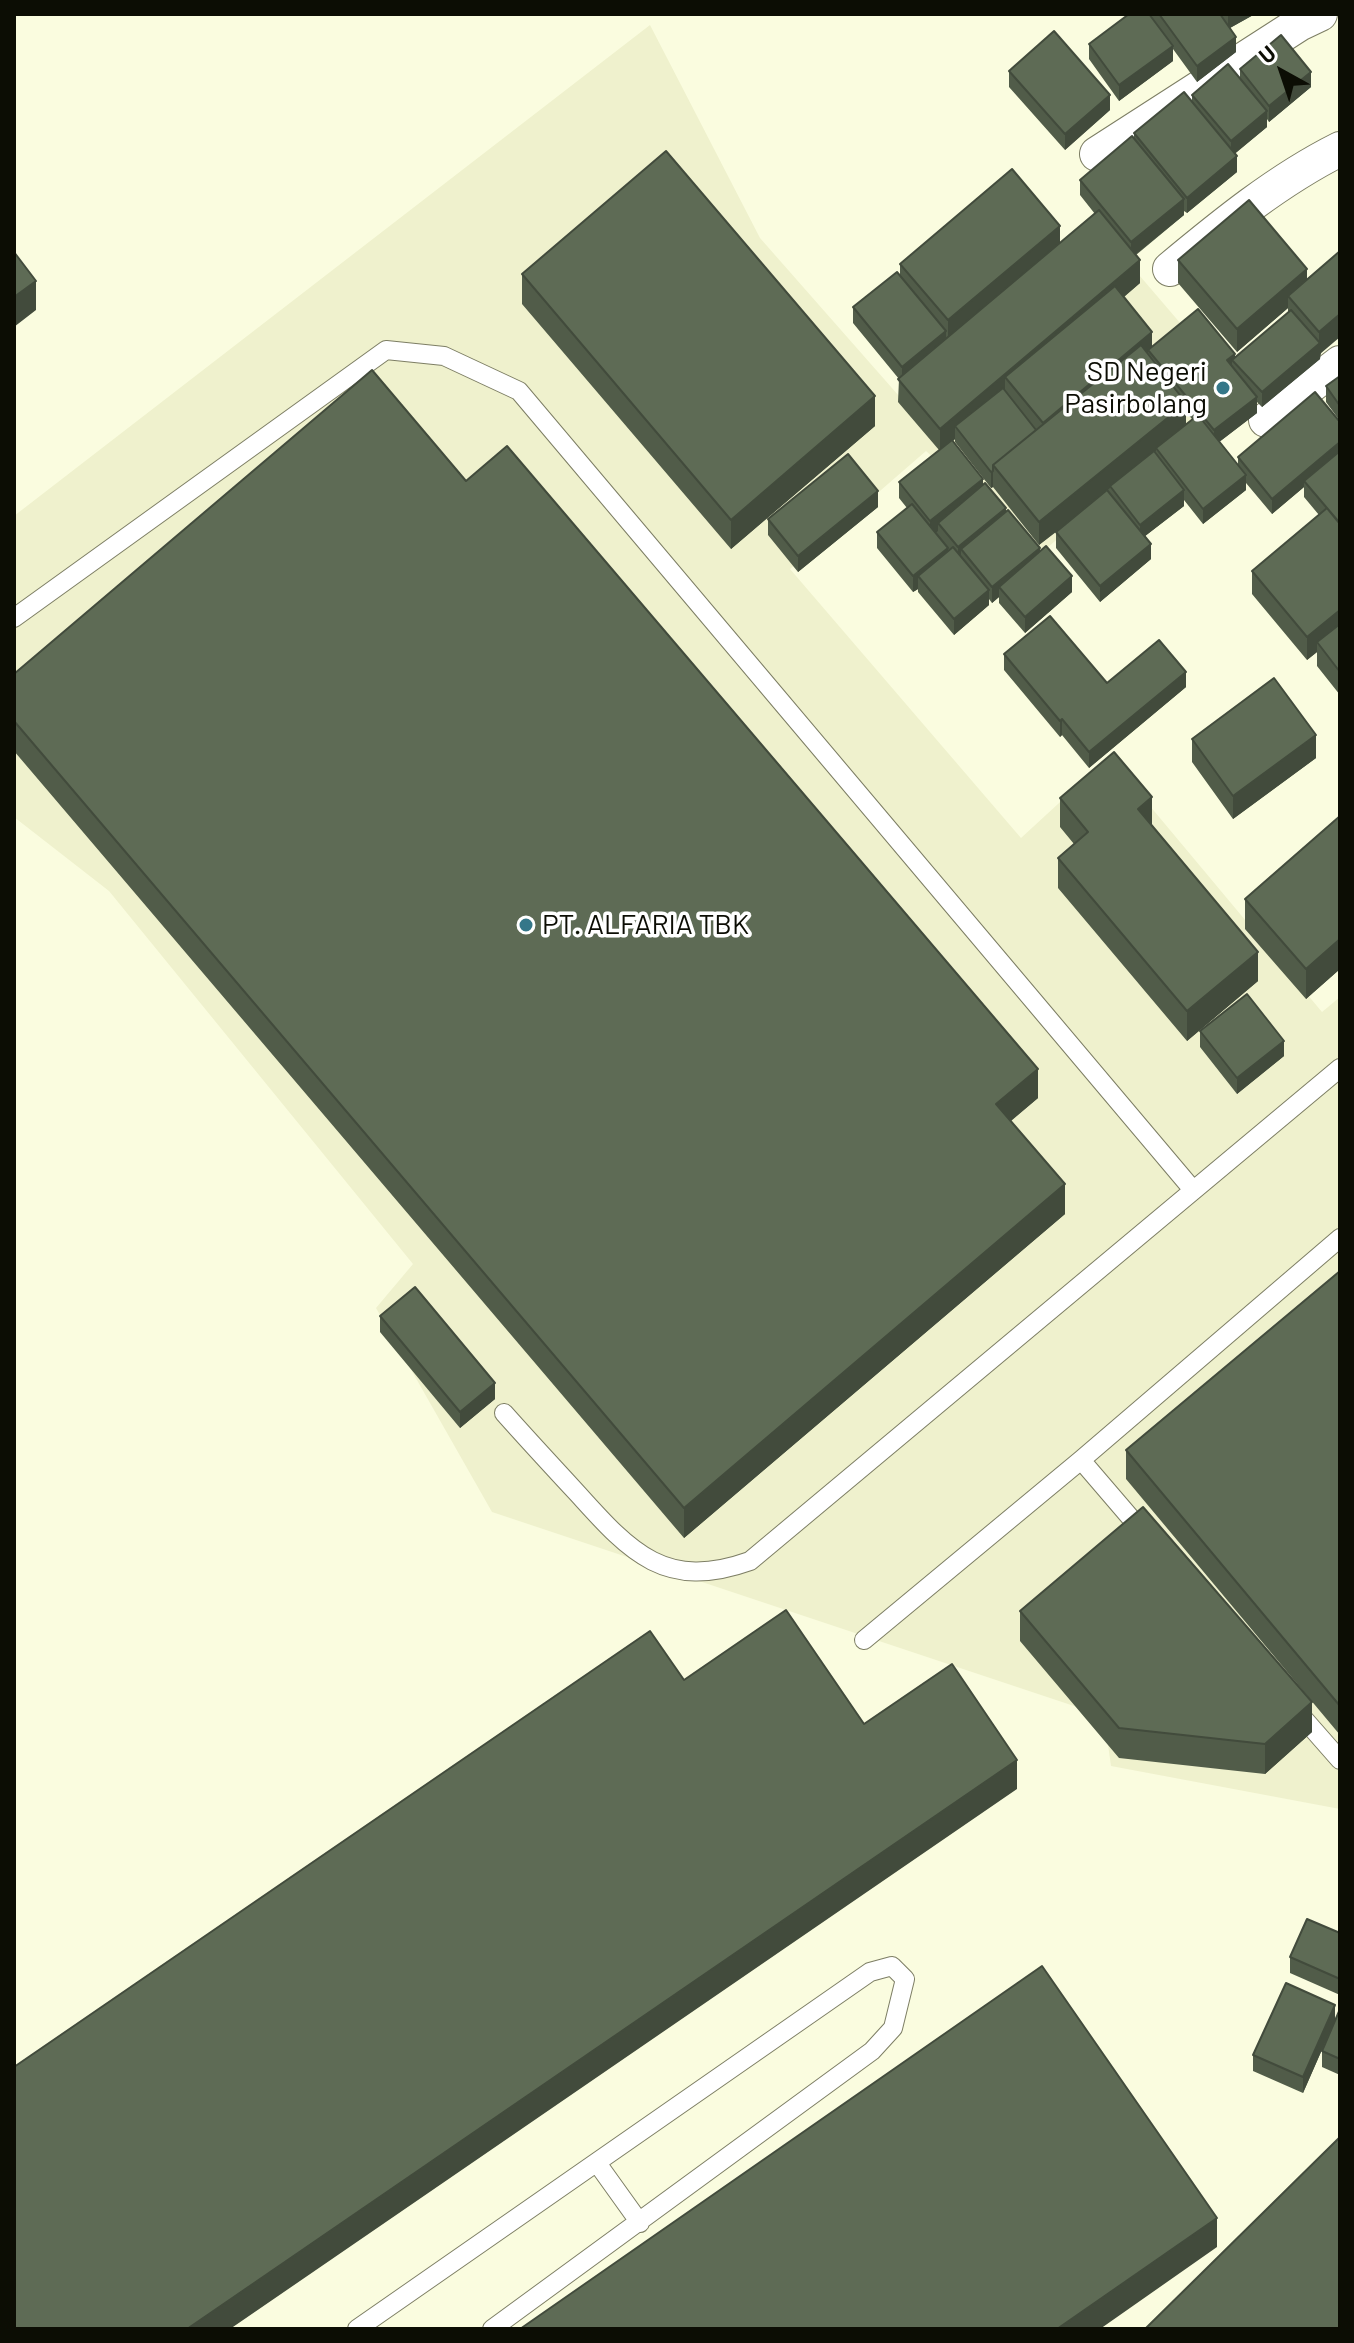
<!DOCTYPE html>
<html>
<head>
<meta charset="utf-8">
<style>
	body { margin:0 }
	#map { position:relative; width:1354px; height:2343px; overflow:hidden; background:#fafcdf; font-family:Barlow,sans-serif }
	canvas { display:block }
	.frame { position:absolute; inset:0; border:16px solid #0c0d04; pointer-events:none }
	.north { position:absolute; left:1242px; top:32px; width:80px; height:80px; -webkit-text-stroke:6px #fff; paint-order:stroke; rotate:320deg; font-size:22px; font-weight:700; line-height:32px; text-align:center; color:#0c0d04 }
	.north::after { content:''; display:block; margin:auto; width:28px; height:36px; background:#0c0d04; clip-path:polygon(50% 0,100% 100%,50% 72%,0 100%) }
</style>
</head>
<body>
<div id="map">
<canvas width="1354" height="2343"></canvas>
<div class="frame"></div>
<div class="north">U</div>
</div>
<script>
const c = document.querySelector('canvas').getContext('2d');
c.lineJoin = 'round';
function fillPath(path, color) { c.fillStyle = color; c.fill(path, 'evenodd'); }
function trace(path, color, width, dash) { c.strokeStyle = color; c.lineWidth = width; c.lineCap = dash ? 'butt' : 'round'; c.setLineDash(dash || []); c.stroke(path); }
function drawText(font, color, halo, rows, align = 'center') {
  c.font = font + ' Barlow,sans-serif'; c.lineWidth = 7; c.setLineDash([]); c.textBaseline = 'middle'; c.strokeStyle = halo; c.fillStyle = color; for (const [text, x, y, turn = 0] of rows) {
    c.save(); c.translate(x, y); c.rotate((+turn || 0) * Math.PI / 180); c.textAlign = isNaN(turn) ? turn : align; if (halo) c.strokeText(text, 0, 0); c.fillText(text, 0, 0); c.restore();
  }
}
fillPath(new Path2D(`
	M 650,25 L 760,238 L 899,396 L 1098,227 L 1187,331 L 1247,376 L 1040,554 L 926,451 L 790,569 L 1021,838 L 1109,757 L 1322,1012 L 1340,997 L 1340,1809 L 1111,1766 L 1104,1716 L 492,1512 L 376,1308 L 413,1264 L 109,891 L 14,817 L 14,516 Z`), '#eff1cd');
const service = new Path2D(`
	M 14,618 L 386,350 L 444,356 L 519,391 L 1193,1190
	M 504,1413 C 528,1440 553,1467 578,1494 C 631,1553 666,1591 750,1561 L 1340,1068
	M 1081,1460 L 1147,1537
	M 864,1640 L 1081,1460 L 1340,1238
	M 1297,1711 L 1340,1760
	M 597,2163 L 640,2223
	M 357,2329 L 870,1972 L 892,1966 L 905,1979 L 893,2028 L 872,2051 L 492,2329`);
const minor = new Path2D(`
	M 1097,154 L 1299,24 L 1320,14
	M 1170,269 C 1223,225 1278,180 1340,149
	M 1266,420 L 1340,363`);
trace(service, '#7d7e64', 20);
trace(minor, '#7d7e64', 36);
trace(service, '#fff', 18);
trace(minor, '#fff', 34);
fillPath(new Path2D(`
	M 1129,14 L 1255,14 L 1230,28 L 1236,52 L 1197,82 L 1173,49 L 1173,61 L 1119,101 L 1089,59 L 1089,44 Z
	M 1240,69 L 1311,87 L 1269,122 L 1267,119 L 1267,127 L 1235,153 L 1237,172 L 1187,213 L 1184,211 L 1184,215 L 1136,255 L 1140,283 L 1124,297 L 1152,347 L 1235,358 L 1288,313 L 1288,308 L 1237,352 L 1178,283 L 1178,260 L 1307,279 L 1340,251 L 1320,359 L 1262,407 L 1257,402 L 1257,413 L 1219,442 L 1238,465 L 1238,457 L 1340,422 L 1340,695 L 1317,666 L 1317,652 L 1307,660 L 1252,594 L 1252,571 L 1319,515 L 1304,497 L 1304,487 L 1272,514 L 1246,483 L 1246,490 L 1203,524 L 1184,500 L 1184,506 L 1145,536 L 1151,559 L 1100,602 L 1056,548 L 1056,532 L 1039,545 L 993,487 L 991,488 L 955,442 L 955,439 L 953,441 L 983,485 L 1072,592 L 1025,633 L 999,603 L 999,597 L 992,603 L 989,599 L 989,605 L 954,635 L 918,592 L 918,589 L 913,592 L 877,548 L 877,532 L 907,508 L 899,498 L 899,482 L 939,450 L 898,402 L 899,379 L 853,323 L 853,307 L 900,275 L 900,264 L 1060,243 L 1095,214 L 1080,195 L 1080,180 L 1134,138 L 1134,133 L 1192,102 L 1192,95 L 1240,79 ZM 1186,412 L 1192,419 L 1186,424 Z
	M 1009,71 L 1110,110 L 1065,150 L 1009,87 Z
	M 522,274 L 875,426 L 731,549 L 522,304 Z
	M 1340,376 L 1340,421 L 1326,402 L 1326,386 Z
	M 466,481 L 1038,1098 L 1011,1121 L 1065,1214 L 684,1538 L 14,751 L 14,674 Z
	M 878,507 L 798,572 L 768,535 L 768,519 Z
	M 1004,654 L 1107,683 L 1186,687 L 1089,768 L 1062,735 L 1060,737 L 1004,670 Z
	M 1192,739 L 1316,758 L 1233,819 L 1192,762 Z
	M 1060,798 L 1152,826 L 1258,981 L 1187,1041 L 1058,888 L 1058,858 L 1074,844 L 1060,827 Z
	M 1340,816 L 1340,969 L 1306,999 L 1245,929 L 1245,899 Z
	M 1200,1031 L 1284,1056 L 1237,1094 L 1200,1047 Z
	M 1340,1271 L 1340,1735 L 1126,1479 L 1126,1450 Z
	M 380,1316 L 495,1399 L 460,1428 L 380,1332 Z
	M 1020,1611 L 1312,1732 L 1265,1774 L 1119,1758 L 1020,1641 Z
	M 1340,1933 L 1340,1995 L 1290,1973 L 1290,1957 Z
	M 1340,2009 L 1340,2075 L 1322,2067 L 1322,2051 L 1331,2029 L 1303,2093 L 1253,2071 L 1253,2055 L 1335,2020 Z`), '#515c49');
fillPath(new Path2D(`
	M 1228,14 L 1255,14 L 1228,29 Z
	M 1236,37 L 1236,52 L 1197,82 L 1197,66 Z
	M 1173,46 L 1173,61 L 1119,101 L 1119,85 Z
	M 1311,72 L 1311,87 L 1269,122 L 1269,106 Z
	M 1110,95 L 1110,110 L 1065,150 L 1065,134 Z
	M 1267,111 L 1267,127 L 1231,157 L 1231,141 Z
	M 1237,156 L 1237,172 L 1187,213 L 1187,198 Z
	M 1184,199 L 1184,215 L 1131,258 L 1131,242 Z
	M 1060,226 L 1060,248 L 948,343 L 948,320 Z
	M 1140,260 L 1140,283 L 1015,389 L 1005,377 L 1005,397 L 955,426 L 955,439 L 940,452 L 940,429 Z
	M 1307,269 L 1307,292 L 1288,296 L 1288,308 L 1237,352 L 1237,329 Z
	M 36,281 L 36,310 L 14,327 L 14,297 Z
	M 1340,314 L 1340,337 L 1320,354 L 1320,359 L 1262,407 L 1262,392 L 1319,344 L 1319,332 Z
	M 946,331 L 946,347 L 902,383 L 902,367 Z
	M 1152,332 L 1152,354 L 1148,350 L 1148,358 L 1043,446 L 1043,423 Z
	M 1235,354 L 1235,363 L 1232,360 L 1232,372 L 1227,360 Z
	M 875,396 L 875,426 L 731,549 L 731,520 Z
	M 1257,397 L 1257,413 L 1214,446 L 1214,430 Z
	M 1186,403 L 1186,426 L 1156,448 L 1156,451 L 1111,487 L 1110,486 L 1110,488 L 1039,545 L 1039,522 Z
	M 1340,442 L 1340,457 L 1304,481 L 1304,487 L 1272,514 L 1272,499 Z
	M 993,471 L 993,487 L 991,488 L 991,472 Z
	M 1246,475 L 1246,490 L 1203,524 L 1203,509 Z
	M 983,479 L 983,495 L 938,523 L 938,531 L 930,537 L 930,521 Z
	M 1184,490 L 1184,506 L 1140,540 L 1140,525 Z
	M 878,491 L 878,507 L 798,572 L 798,556 Z
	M 1006,508 L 1006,524 L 961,549 L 961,561 L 958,563 L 958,547 Z
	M 1151,544 L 1151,559 L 1100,602 L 1100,586 Z
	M 948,548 L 948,564 L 918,576 L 918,589 L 913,592 L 913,576 Z
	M 1040,548 L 1040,564 L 999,587 L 999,597 L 992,603 L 992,587 Z
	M 1072,576 L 1072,592 L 1025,633 L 1025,617 Z
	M 989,590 L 989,605 L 954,635 L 954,619 Z
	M 1340,610 L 1340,633 L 1317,642 L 1317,652 L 1307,660 L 1307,637 Z
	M 1186,672 L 1186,687 L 1089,768 L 1089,752 Z
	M 1062,719 L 1062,735 L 1060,737 L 1060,721 Z
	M 1316,735 L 1316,758 L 1233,819 L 1233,796 Z
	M 1152,797 L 1152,827 L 1138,809 Z
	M 1340,939 L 1340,969 L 1306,999 L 1306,969 Z
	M 1258,952 L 1258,981 L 1187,1041 L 1187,1011 Z
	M 1284,1041 L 1284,1056 L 1237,1094 L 1237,1078 Z
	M 1038,1069 L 1038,1098 L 996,1133 L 996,1104 Z
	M 1065,1184 L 1065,1214 L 684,1538 L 684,1508 Z
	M 495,1383 L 495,1399 L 460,1428 L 460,1412 Z
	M 1312,1702 L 1312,1732 L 1265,1774 L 1265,1744 Z
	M 1017,1760 L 1017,1789 L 230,2329 L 187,2329 Z
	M 1335,2005 L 1335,2020 L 1303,2093 L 1303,2077 Z
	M 1217,2218 L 1217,2247 L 1100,2329 L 1057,2329 Z`), '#424b3c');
const building = new Path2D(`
	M 1129,14 L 1149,14 L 1173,46 L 1119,85 L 1089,44 Z
	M 1159,14 L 1220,14 L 1236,37 L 1197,66 Z
	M 1054,31 L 1110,95 L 1065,134 L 1009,71 Z
	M 1281,35 L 1311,72 L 1269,106 L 1240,69 Z
	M 1228,64 L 1267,111 L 1231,141 L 1192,95 Z
	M 1184,92 L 1237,156 L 1187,198 L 1134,133 Z
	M 1132,136 L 1184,199 L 1131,242 L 1080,180 Z
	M 666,151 L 875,396 L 731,520 L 522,274 Z
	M 1012,169 L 1060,226 L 948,320 L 900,264 Z
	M 1249,200 L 1307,269 L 1237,329 L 1178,260 Z
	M 1099,210 L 1140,260 L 940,429 L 898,379 Z
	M 1340,251 L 1340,314 L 1319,332 L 1288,296 Z
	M 14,252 L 36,281 L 14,297 Z
	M 897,272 L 946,331 L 902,367 L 853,307 Z
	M 1115,286 L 1152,332 L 1043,423 L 1005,377 Z
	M 1198,309 L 1235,354 L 1227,360 L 1257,397 L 1214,430 L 1148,350 Z
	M 1291,310 L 1320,343 L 1262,392 L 1232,360 Z
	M 1141,345 L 1186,403 L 1039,522 L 993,465 Z
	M 372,370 L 466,481 L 507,446 L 1038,1069 L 996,1104 L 1065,1184 L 684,1508 L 14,721 L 14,674 Z
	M 1340,376 L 1340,406 L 1326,386 Z
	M 1003,388 L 1036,430 L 993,465 L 993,471 L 991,472 L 955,426 Z
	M 1315,392 L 1340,422 L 1340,442 L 1272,499 L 1238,457 Z
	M 1198,415 L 1246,475 L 1203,509 L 1156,448 Z
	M 952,440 L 983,479 L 930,521 L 899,482 Z
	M 1154,451 L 1184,490 L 1140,525 L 1110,486 Z
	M 1340,451 L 1340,520 L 1338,521 L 1304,481 Z
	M 848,454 L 878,491 L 798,556 L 768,519 Z
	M 985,483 L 1006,508 L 958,547 L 938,523 Z
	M 1107,490 L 1151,544 L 1100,586 L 1056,532 Z
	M 912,504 L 948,548 L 913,576 L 877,532 Z
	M 1327,508 L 1340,524 L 1340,610 L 1307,637 L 1252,571 Z
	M 1008,510 L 1040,548 L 992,587 L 961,549 Z
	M 1046,546 L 1072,576 L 1025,617 L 999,587 Z
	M 953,547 L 989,590 L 954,619 L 918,576 Z
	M 1050,616 L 1107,683 L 1159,640 L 1186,672 L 1089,752 L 1062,719 L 1060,721 L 1004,654 Z
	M 1340,624 L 1340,672 L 1317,642 Z
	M 1274,678 L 1316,735 L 1233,796 L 1192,739 Z
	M 1114,752 L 1152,797 L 1138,809 L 1258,952 L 1187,1011 L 1058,858 L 1088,832 L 1060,798 Z
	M 1340,816 L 1340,939 L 1306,969 L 1245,899 Z
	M 1247,994 L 1284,1041 L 1237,1078 L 1200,1031 Z
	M 1340,1271 L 1340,1706 L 1126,1450 Z
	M 415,1287 L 495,1383 L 460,1412 L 380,1316 Z
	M 1143,1507 L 1312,1702 L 1265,1744 L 1119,1728 L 1020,1611 Z
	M 786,1610 L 864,1724 L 952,1664 L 1017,1760 L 187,2329 L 14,2329 L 14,2067 L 650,1631 L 684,1680 Z
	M 1307,1919 L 1340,1933 L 1340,1979 L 1290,1957 Z
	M 1042,1966 L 1217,2218 L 1057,2329 L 520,2329 Z
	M 1286,1983 L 1335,2005 L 1303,2077 L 1253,2055 Z
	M 1340,2009 L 1340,2059 L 1322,2051 Z
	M 1340,2137 L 1340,2329 L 1145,2329 Z`);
fillPath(building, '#5e6b55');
trace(building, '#424b3c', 2);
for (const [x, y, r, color] of [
	[1223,388,8,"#357789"],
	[526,925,8,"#357789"]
]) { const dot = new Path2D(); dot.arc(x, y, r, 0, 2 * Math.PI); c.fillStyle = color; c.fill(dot); trace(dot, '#fff', 3); }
drawText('28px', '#0c0d04', '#fff', [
	["SD Negeri",1207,372],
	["Pasirbolang",1207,404],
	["PT. ALFARIA TBK",542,925,"left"]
], 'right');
</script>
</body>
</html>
